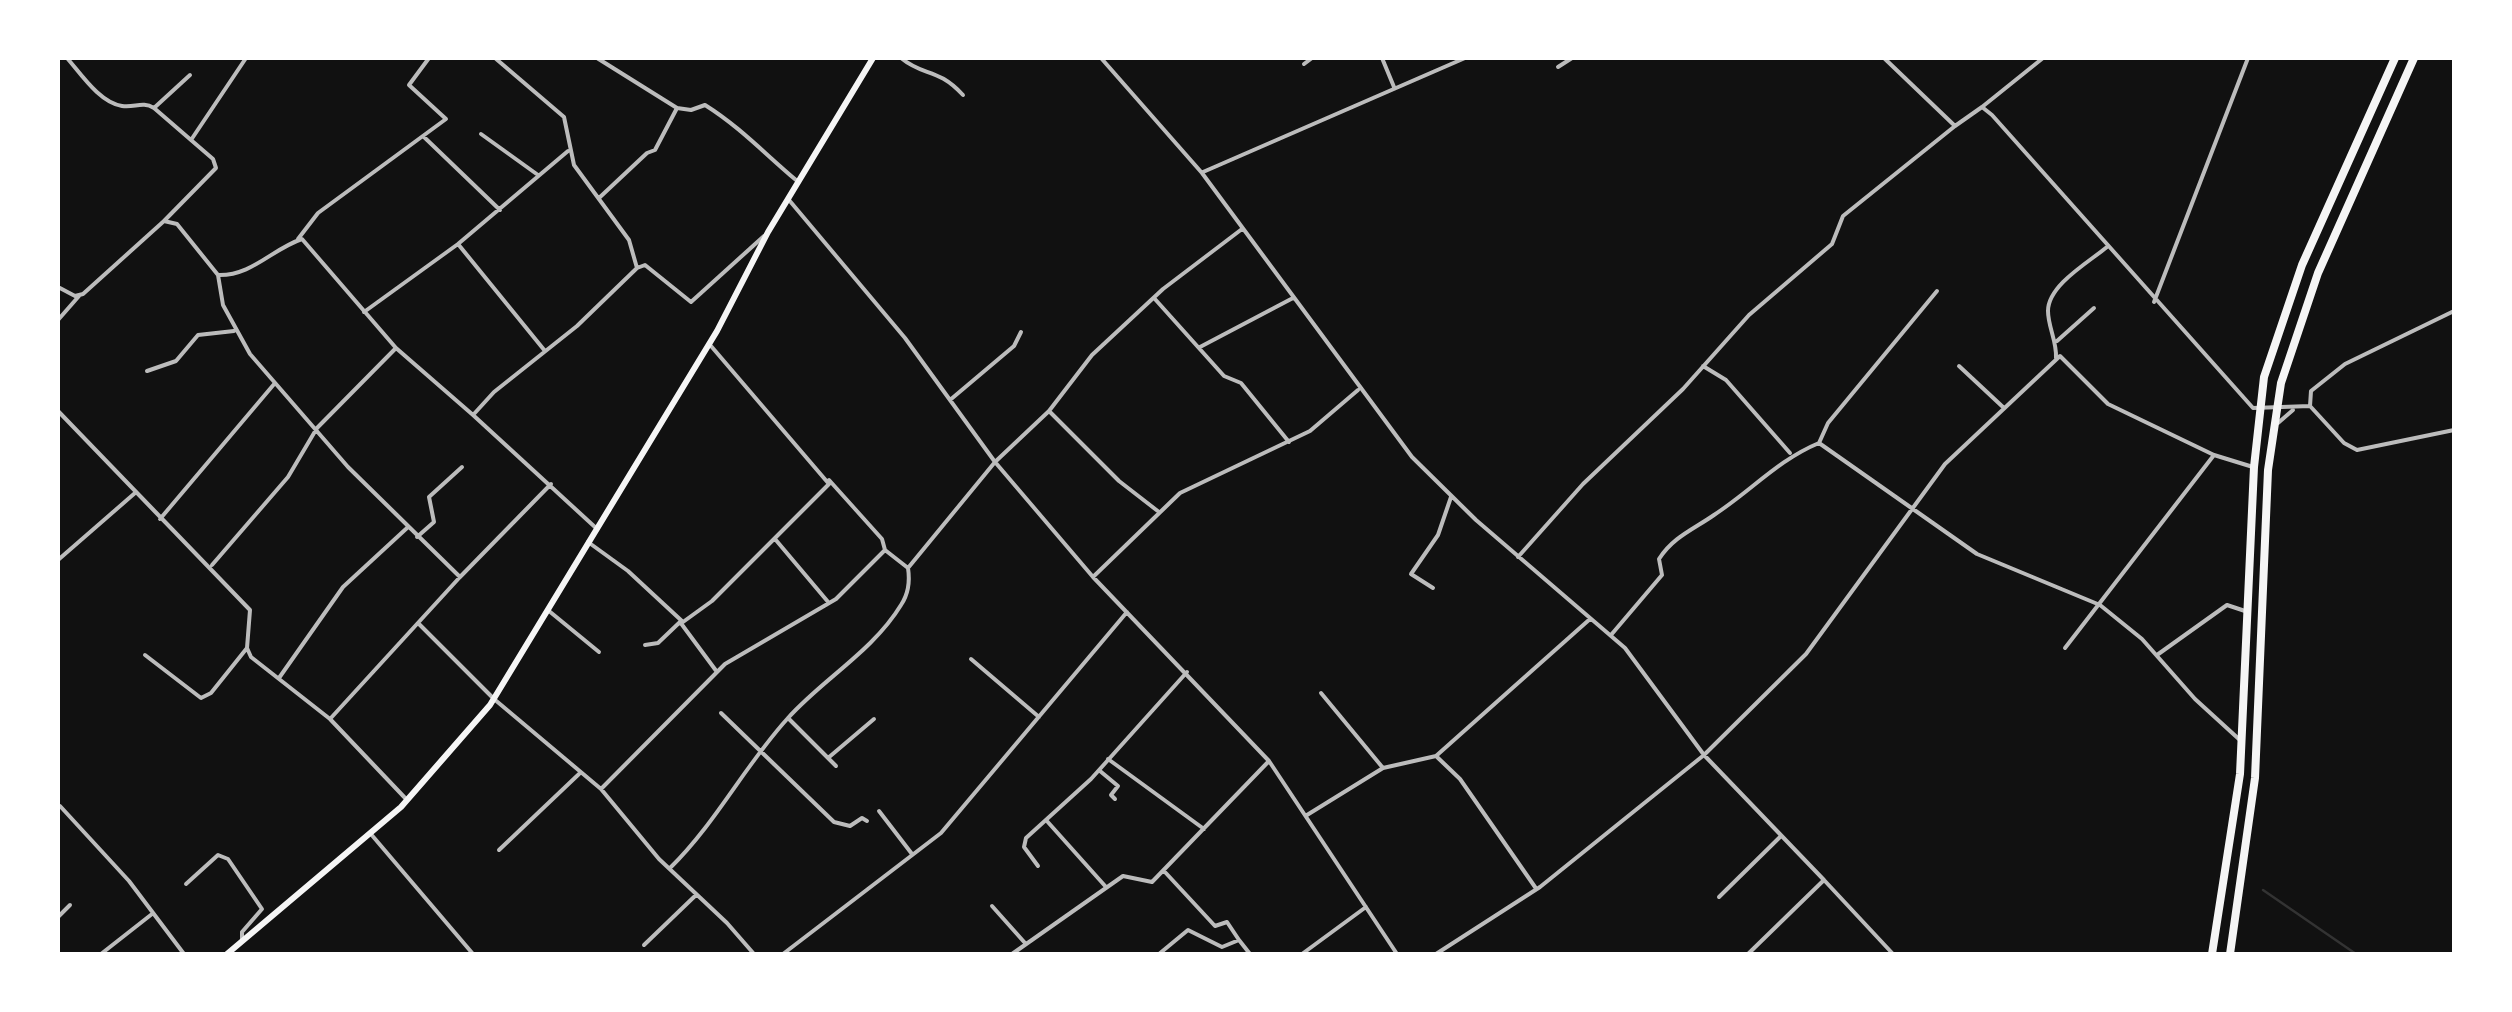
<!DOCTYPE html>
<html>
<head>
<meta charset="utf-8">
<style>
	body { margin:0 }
	#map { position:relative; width:2512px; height:1012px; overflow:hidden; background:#111; font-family:"Nunito Sans",sans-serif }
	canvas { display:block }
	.frame { position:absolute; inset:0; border:60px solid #fff; pointer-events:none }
</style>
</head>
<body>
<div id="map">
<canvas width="2512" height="1012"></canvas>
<div class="frame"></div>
</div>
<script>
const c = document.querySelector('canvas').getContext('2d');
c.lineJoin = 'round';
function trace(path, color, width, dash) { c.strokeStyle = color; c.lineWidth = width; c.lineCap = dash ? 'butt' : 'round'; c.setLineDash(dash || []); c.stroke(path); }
trace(new Path2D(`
	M 2263,890 L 2356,954`), '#333', 2.5);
trace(new Path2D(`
	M 67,58 C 81,74 100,103 122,106 C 135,108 142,101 154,108
	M 320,58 L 321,58
	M 495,58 L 564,117 L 574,165 L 629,240 L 637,268
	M 597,58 L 677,108 L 691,110 L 705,105 C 740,127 765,154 796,180
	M 901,58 C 924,77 937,67 963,95
	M 1101,58 L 1202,173 L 1412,457 L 1476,520 L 1625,648 L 1704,755 L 1806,654 L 1945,464 L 2060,356 L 2108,404 L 2214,455 L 2253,467
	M 1382,58 L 1394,87
	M 1884,58 L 1955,126 L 1982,107 L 1992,115 L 2253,408 L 2310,406 L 2344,443 L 2357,450 L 2454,430
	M 1304,64 L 1312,58
	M 1558,67 L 1572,58
	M 190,75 L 154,108 L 191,140
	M 1982,107 L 2043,58
	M 481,134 L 538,175
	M 424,137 L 500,210
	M 1203,172 L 1465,58
	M 599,198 L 647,153 L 655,150 L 677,108
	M 789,200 L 905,338 L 995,462 L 1093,577 L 1269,761 L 1397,954
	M 164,221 L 216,168 L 213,159 L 191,140 L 246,58
	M 298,239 L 318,213 L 446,119 L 409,85 L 429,58
	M 458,244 L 545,351
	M 218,275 L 223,305 L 250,354 L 348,467 L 460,577 L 330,719
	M 58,287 L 75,296 L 83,294 L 164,221 L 177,224 L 218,275 C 252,276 272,249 302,239 L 396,348 L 473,415 L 494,392 L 577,326 L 637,268 L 645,265 L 691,302 L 764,236
	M 1154,298 L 1224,376 L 1241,383 L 1289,442
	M 2154,302 L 2248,58
	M 364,312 L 458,244 L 568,151
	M 58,320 L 79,296
	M 2057,341 L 2094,308
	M 1200,347 L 1293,298
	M 2056,358 C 2057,341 2048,327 2048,311 C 2048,285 2089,262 2107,247
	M 1703,366 L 1726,380 L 1790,453
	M 1959,366 L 2004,408
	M 147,371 L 176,361 L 198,335 L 234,331
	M 950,400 L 1014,346 L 1021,332
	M 2310,406 L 2311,391 L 2345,364 L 2454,311
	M 58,411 L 250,610 L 247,648 L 251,657 L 330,719 L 407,800
	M 1049,411 L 1119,481 L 1159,512
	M 473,415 L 596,528
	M 2278,423 L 2293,410
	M 1819,443 L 1828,423 L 1937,291
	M 829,480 L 882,539 L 885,550
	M 160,519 L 275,383
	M 417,537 L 434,522 L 429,497 L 462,467
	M 775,539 L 829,603
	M 588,542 L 628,571 L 683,622 L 712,601 L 829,484 L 711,346
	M 1518,557 L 1583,484 L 1683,389 L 1749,315 L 1832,244 L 1843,216 L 1955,126
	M 58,560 L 135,493
	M 212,565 L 288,477 L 317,428 L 396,348
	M 460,577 L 551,484
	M 1093,577 L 1180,493 L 1310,431 L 1358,390
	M 1433,588 L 1411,574 L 1438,535 L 1451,497
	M 549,611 L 599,652
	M 419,624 L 494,699 L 601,789 L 659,859 L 727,923 L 754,954
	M 1611,635 L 1662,575 L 1659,559 C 1673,537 1694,529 1714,515 C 1751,491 1778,460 1819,443 L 1977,554 L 2100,605 L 2142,639 L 2195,699 L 2241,741
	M 645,645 L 658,643 L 680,622 L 717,672
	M 2065,648 L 2214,455
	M 145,655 L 201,698 L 211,693 L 247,648
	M 2157,655 L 2227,605 L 2245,611
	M 971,659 L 1039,717
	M 279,678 L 343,587 L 407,528
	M 1321,693 L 1383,768
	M 721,713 L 834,822 L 850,826 L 862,818 L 867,821
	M 788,718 L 836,766
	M 1436,756 L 1460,779 L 1535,887
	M 828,758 L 874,719
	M 1108,759 L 1204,829
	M 1100,771 L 1118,786 L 1111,795 L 1115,799
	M 601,789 L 725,664 L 836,599 L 885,550 L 908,568 L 995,462 L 1049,411 L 1092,355 L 1163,289 L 1242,229
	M 60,806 L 129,881 L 184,954
	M 879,811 L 912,854
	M 1307,815 L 1383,768 L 1436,756 L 1590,619
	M 1046,820 L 1106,887
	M 370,833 L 473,954
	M 499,850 L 579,774
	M 1038,866 L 1024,847 L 1026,838 L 1091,779 L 1187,672
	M 670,868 C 716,823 745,765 788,718 C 823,679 873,651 901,605 C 909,593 910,581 908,568
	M 1164,871 L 1215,926 L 1227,922 L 1239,940
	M 1824,880 L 1893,954
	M 186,884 L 218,855 L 228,859 L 262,909 L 242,932 L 242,941
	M 1719,897 L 1780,837
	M 992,906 L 1025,943
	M 58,917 L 70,905
	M 644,945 L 696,895
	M 101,954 L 152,914
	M 783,954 L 941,833 L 1127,612
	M 1012,954 L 1123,876 L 1152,882 L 1269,761
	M 1159,954 L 1188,930 L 1222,947 L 1239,940 L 1250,954
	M 1302,954 L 1366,907
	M 1436,954 L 1540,887 L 1704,755 L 1824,880 L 1748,954`), '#bcbcbc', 4);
trace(new Path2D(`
	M 227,954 L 401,807 L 490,705 L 717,331 L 768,232 L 873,58`), '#f5f5f5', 6);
trace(new Path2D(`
	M 2212,954 L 2240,774 L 2254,467 L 2264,377 L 2302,265 L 2395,58
	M 2230,954 L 2255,778 L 2268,470 L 2281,383 L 2318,273 L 2414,58`), '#f5f5f5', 8);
</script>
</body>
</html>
